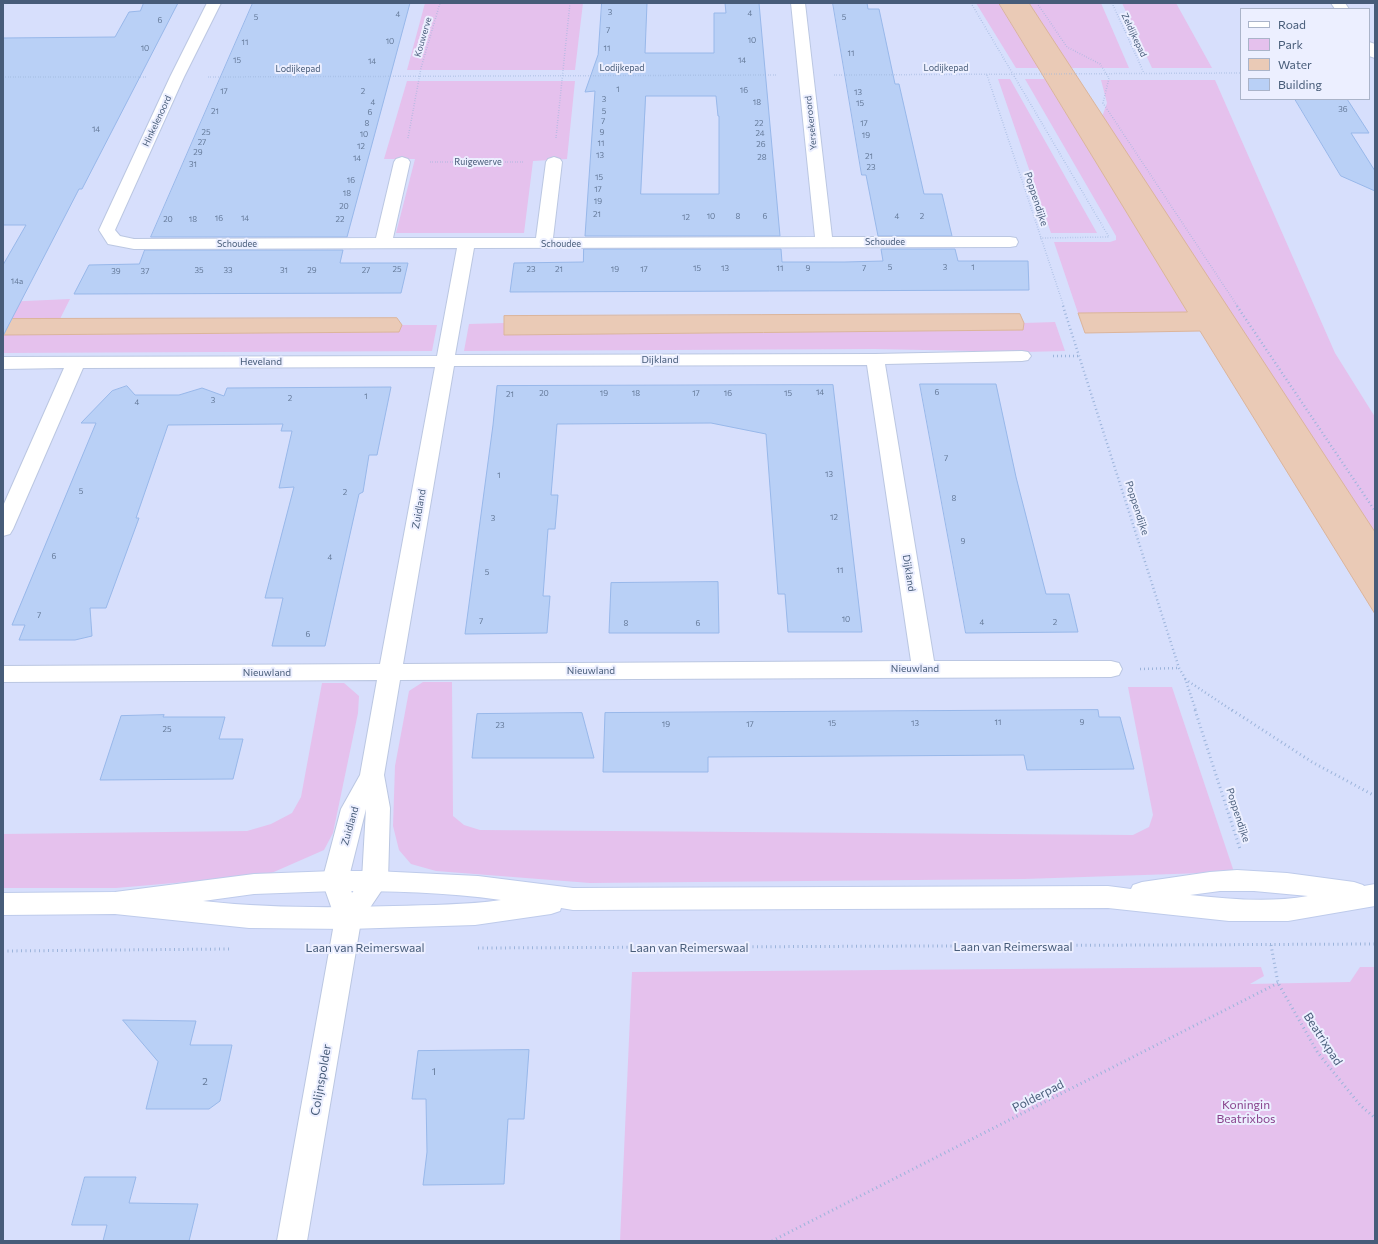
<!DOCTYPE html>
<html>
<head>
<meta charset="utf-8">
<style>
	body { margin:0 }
	#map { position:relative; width:1378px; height:1244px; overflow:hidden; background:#e4e8fe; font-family:Commissioner,sans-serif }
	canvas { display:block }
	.frame { position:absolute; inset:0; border:4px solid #475c79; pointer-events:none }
	.legend { position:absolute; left:1240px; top:8px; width:130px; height:92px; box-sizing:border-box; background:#ecefff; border:1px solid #aab4c9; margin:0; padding:5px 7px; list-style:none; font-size:12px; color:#475c79 }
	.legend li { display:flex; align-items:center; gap:8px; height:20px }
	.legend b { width:20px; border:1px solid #aab4c9 }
</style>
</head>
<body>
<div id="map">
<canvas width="1378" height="1244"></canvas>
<div class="frame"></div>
<ul class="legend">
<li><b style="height:5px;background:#fff"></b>Road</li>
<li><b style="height:11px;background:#e5c1ed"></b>Park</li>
<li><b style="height:11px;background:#eacab6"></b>Water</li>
<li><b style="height:11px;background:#b9d0f6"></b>Building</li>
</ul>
</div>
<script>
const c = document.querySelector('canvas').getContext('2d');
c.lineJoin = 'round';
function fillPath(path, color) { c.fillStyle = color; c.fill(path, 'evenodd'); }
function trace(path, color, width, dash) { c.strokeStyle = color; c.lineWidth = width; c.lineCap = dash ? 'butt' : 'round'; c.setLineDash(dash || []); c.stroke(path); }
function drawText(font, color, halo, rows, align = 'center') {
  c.font = font + ' Commissioner,sans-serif'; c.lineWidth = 4; c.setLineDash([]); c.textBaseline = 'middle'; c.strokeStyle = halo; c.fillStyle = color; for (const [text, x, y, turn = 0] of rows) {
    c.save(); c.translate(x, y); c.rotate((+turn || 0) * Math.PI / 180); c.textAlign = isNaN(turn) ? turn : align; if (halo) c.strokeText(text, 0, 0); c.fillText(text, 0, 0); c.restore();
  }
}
fillPath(new Path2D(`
	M 3,3 L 1375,3 L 1375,1241 L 3,1241 ZM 1241,9 L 1369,9 L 1369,99 L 1241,99 Z`), '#d7dffc');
fillPath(new Path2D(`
	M 425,3 L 583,3 L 575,70 L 407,70 Z
	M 976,3 L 999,3 L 1039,68 L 1016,68 Z
	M 1029,3 L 1101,3 L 1129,68 L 1071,68 Z
	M 1122,3 L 1176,3 L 1212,68 L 1152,68 Z
	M 998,79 L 1010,79 L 1097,233 L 1051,233 Z
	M 1025,79 L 1045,79 L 1187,312 L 1078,313 L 1054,242 L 1110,242 L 1116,240 L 1116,236 Z
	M 1101,80 L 1215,80 L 1335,353 L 1375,417 L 1375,532 L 1102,117 L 1107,103 Z
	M 407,81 L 575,81 L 567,159 L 533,161 L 524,233 L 396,233 L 415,159 L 384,159 Z
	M 70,299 L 60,319 L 3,319 L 3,302 Z
	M 1055,322 L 1065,351 L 1024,352 L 874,349 L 464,351 L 469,324 L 504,323 L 504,335 L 1022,330 L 1024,323 Z
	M 402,325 L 437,325 L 432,351 L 3,353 L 3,335 L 398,332 Z
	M 423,682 L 452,682 L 453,816 L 464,825 L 480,830 L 1133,835 L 1149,827 L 1153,815 L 1128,687 L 1172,687 L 1234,872 L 1024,879 L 590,883 L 436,871 L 411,864 L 399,850 L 393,826 L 395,766 L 409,691 Z
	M 322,683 L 344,683 L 359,696 L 358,713 L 333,833 L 324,850 L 267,875 L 116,888 L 3,888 L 3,834 L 247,831 L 271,824 L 292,813 L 301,797 Z
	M 1261,967 L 1264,976 L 1250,984 L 1350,982 L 1360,967 L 1375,967 L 1375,1241 L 620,1241 L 632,972 Z`), '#e5c1ed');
const water = new Path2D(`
	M 999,3 L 1029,3 L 1375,532 L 1375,614 L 1200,331 L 1085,333 L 1078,313 L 1187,312 Z
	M 1020,314 L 1024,323 L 1023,330 L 504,335 L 504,316 Z
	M 397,318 L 402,325 L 399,332 L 3,335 L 3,319 Z`);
fillPath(water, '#eacab6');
trace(water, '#dcb59b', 1);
const building = new Path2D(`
	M 144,3 L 178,3 L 82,189 L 79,189 L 3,336 L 3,265 L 26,225 L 3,225 L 3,38 L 115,37 L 129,12 L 140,11 Z
	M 253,3 L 410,3 L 347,237 L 151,237 Z
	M 602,3 L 647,3 L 645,53 L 714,53 L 714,13 L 726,13 L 725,3 L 759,3 L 780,236 L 585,236 L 595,91 L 585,92 L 598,55 ZM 646,96 L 716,96 L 718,116 L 719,116 L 719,194 L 641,194 Z
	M 833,3 L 867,3 L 868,9 L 879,9 L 895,84 L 899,84 L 924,194 L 942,194 L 952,236 L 878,236 L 866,175 L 862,175 Z
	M 1295,99 L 1347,99 L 1369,133 L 1351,133 L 1375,171 L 1375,191 L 1341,176 Z
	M 584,249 L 781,249 L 782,262 L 845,262 L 883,261 L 881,249 L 955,249 L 958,261 L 1028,261 L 1029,290 L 510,292 L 514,263 L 583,262 Z
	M 145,250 L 343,250 L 340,263 L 408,263 L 401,293 L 74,294 L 89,265 L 139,264 Z
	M 920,384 L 996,384 L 1016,477 L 1046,594 L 1069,594 L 1078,632 L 966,633 Z
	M 833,385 L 862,632 L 788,632 L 785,594 L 778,594 L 766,434 L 711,423 L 557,424 L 551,495 L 558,495 L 555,529 L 548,529 L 543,596 L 550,596 L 547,633 L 465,634 L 493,425 L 497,386 Z
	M 127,386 L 135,395 L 179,395 L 202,388 L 224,396 L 227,388 L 391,387 L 377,455 L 369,455 L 363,492 L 359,494 L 325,646 L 272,646 L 283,598 L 265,598 L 294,487 L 279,488 L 292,431 L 281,431 L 283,424 L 168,425 L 136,518 L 139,518 L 106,608 L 90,608 L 92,636 L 75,640 L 19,640 L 25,625 L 12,625 L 96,423 L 81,423 L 112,391 Z
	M 718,582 L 719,633 L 609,633 L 611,583 Z
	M 1098,710 L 1099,717 L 1120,717 L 1134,769 L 1027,770 L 1024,755 L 708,757 L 708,772 L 603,772 L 605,713 Z
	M 582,713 L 594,758 L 472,758 L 477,714 Z
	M 164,715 L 163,717 L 225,717 L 219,739 L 243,739 L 233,779 L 100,780 L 121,716 Z
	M 123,1020 L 196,1021 L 190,1045 L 232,1045 L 220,1101 L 209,1109 L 146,1109 L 158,1062 Z
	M 529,1050 L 524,1119 L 508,1119 L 504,1184 L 423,1185 L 427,1152 L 426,1099 L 412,1099 L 418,1051 Z
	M 85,1177 L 136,1177 L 129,1203 L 198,1204 L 189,1241 L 103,1241 L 107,1225 L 72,1225 Z`);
fillPath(building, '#b9d0f6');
trace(building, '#98b8ea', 1);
const street = new Path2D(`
	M 207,3 L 221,3 L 184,77 L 115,230 L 120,236 L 134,239 L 376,238 L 394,162 L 396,159 L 402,157 L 408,159 L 410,162 L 393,238 L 536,238 L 546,162 L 548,159 L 554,157 L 560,159 L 562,162 L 553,238 L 815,237 L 791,3 L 805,3 L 832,237 L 1010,237 L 1016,238 L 1018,242 L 1016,246 L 1010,247 L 474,248 L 455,355 L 875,354 L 1022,351 L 1028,352 L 1031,356 L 1028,360 L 1022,361 L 885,364 L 934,661 L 1111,661 L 1119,663 L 1122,669 L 1119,675 L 1111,677 L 400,680 L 384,775 L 390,808 L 388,881 L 361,921 L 307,1241 L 277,1241 L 335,918 L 322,881 L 341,809 L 360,775 L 377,680 L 3,682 L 3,666 L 380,664 L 435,367 L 83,368 L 13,529 L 10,534 L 3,536 L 3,506 L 64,368 L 3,369 L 3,357 L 437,356 L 457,248 L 134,249 L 108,244 L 99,230 L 170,77 ZM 867,365 L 911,661 L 403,664 L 454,366 ZM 366,809 L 362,879 L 352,893 L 348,881 Z
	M 1331,3 L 1345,3 L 1349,9 L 1335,9 Z
	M 1369,42 L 1375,44 L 1375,58 L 1369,56 Z`);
const secondary = new Path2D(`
	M 1237,870 L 1287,873 L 1354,882 L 1363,885 L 1364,886 L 1375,884 L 1375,906 L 1288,921 L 1229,921 L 1108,908 L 573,910 L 561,908 L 560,911 L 551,914 L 475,925 L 348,929 L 249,928 L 115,914 L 3,915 L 3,893 L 115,892 L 254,874 L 335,871 L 375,871 L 478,876 L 573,888 L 1108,886 L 1131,889 L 1133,885 L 1142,882 L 1210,872 ZM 335,891 C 390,891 446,892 501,900 C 466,905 430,905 394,906 C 330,908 267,908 203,901 L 254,894 ZM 1220,891 L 1254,891 L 1308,896 C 1269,903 1229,899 1190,895 Z`);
trace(street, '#bbc7e2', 2);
trace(secondary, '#becbeb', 2);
trace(new Path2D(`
	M 971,3 L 1109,237 L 1040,238
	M 1037,3 L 1067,47 L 1100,64 L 1109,78 L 1103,103 L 1238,307
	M 1112,3 L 1144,73
	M 834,75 L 1241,73
	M 987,75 L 1064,307
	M 3,77 L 147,77
	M 208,77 L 777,75
	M 408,138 L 421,68 L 440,3
	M 556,138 L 570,3
	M 430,162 L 525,162`), '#9cb4db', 1.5, [0.5, 2]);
trace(new Path2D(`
	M 1063,306 L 1179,668 L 1185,678 L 1196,711
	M 1237,306 L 1375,511
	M 1053,356 L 1080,356
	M 1140,669 L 1179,668
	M 1185,679 L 1233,711`), '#9cb4db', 2.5, [1, 3]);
trace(new Path2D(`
	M 1195,710 L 1240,849
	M 1232,710 L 1312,762 L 1375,796
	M 1271,945 L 1278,983 L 1318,1053 L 1360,1105 L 1375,1118
	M 478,948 L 1375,944
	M 3,951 L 229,949
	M 772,1241 L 1278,983`), '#9cb4db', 3, [1, 3.5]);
fillPath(street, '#fff');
fillPath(secondary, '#fff');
drawText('8px', '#647998', null, [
	["3",610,12],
	["4",750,13],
	["4",398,14],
	["5",256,17],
	["5",844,17],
	["6",160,20],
	["7",608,30],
	["10",752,40],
	["10",390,41],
	["11",245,42],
	["10",145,48],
	["11",607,48],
	["11",851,53],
	["15",237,60],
	["14",742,60],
	["14",372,61],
	["1",618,89],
	["16",744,90],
	["17",224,91],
	["2",363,91],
	["13",858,92],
	["3",604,99],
	["4",373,102],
	["18",757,102],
	["15",860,103],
	["36",1343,109],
	["21",215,111],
	["5",604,111],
	["6",370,112],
	["7",603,121],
	["8",367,123],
	["22",759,123],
	["17",864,123],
	["14",96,129],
	["25",206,132],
	["9",602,132],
	["24",760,133],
	["10",364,134],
	["19",866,135],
	["27",202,142],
	["11",601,143],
	["26",761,144],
	["12",361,146],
	["29",198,152],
	["13",600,155],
	["21",869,156],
	["28",762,157],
	["14",357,158],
	["31",193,164],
	["23",871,167],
	["15",599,177],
	["16",351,180],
	["17",598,189],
	["18",347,193],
	["19",598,201],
	["20",344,206],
	["21",597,214],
	["10",711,216],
	["8",738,216],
	["6",765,216],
	["4",897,216],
	["2",922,216],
	["12",686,217],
	["16",219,218],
	["14",245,218],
	["20",168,219],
	["18",193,219],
	["22",340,219],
	["5",890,267],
	["3",945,267],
	["1",973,267],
	["15",697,268],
	["13",725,268],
	["11",780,268],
	["9",808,268],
	["7",864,268],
	["25",397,269],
	["23",531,269],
	["21",559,269],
	["19",615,269],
	["17",644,269],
	["35",199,270],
	["33",228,270],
	["31",284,270],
	["29",312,270],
	["27",366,270],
	["39",116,271],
	["37",145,271],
	["14a",17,281],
	["14",820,392],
	["6",937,392],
	["20",544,393],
	["19",604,393],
	["18",636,393],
	["17",696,393],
	["16",728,393],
	["15",788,393],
	["21",510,394],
	["1",366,396],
	["2",290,398],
	["3",213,400],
	["4",137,402],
	["7",946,458],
	["13",829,474],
	["1",499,475],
	["5",81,491],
	["2",345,492],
	["8",954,498],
	["12",834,517],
	["3",493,518],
	["9",963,541],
	["6",54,556],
	["4",330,557],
	["11",840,570],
	["5",487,572],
	["7",39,615],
	["10",846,619],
	["7",481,621],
	["4",982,622],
	["2",1055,622],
	["8",626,623],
	["6",698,623],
	["6",308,634],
	["11",998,722],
	["9",1082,722],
	["15",832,723],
	["13",915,723],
	["19",666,724],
	["17",750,724],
	["23",500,725],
	["25",167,729]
]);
drawText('9px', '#475c79', '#ecefff', [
	["Zeldijkepad",1134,35,65],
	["Kouwerve",423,37,-74],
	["Lodijkepad",622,68],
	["Lodijkepad",946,68],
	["Lodijkepad",298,69],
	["Hinkelenoord",157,121,-65],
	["Yersekeroord",811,123,-96],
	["Ruigewerve",478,162],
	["Schoudee",885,242],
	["Schoudee",237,244],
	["Schoudee",561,244]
]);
drawText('10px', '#475c79', '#ecefff', [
	["Poppendijke",1036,199,72],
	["Dijkland",660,360],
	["Heveland",261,362],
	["Poppendijke",1137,508,72],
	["Zuidland",419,509,-80],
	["Dijkland",909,573,81],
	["Nieuwland",915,669],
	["Nieuwland",591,671],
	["Nieuwland",267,673],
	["Poppendijke",1238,815,72],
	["Zuidland",350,826,-74]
]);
drawText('10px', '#647998', null, [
	["1",434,1072],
	["2",205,1082]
]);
drawText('12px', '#475c79', '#ecefff', [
	["Laan van Reimerswaal",1013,947],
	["Laan van Reimerswaal",365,948],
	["Laan van Reimerswaal",689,948],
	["Beatrixpad",1323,1039,57],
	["Colijnspolder",321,1080,-80],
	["Polderpad",1038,1096,-27]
]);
drawText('12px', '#88428c', '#ecefff', [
	["Koningin",1246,1105],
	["Beatrixbos",1246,1119]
]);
</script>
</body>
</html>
